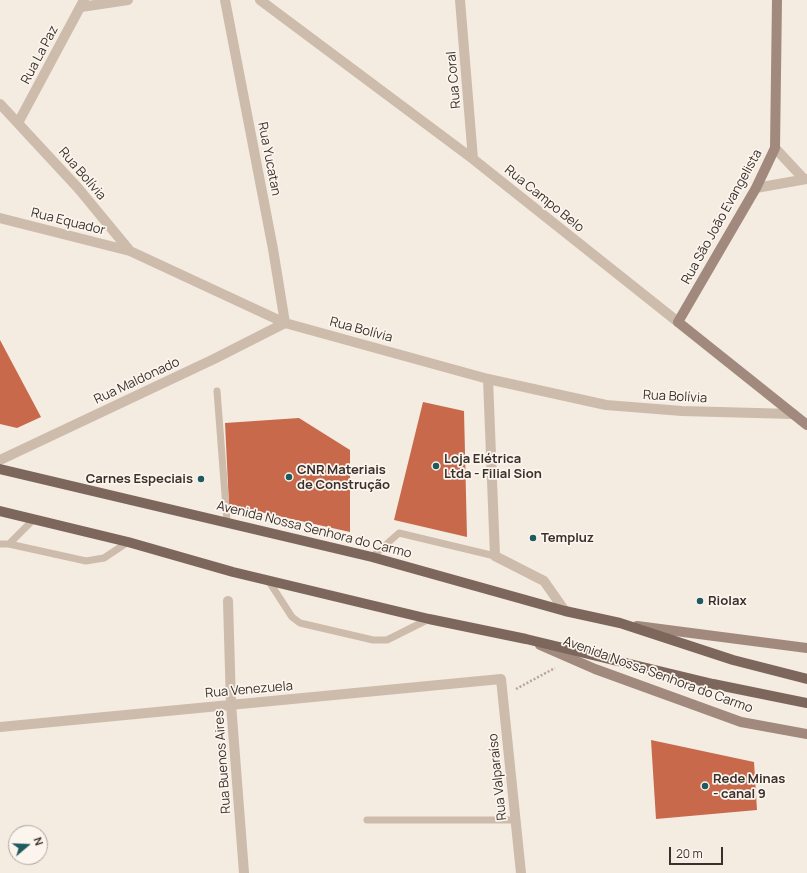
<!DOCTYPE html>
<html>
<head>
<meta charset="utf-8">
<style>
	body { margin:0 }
	#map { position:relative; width:807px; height:873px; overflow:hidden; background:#f4ebe1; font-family:Manrope,sans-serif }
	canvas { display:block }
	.north { position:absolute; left:8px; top:825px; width:40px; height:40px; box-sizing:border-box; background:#fbf5ee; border:1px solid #aea6a0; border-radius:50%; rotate:71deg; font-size:11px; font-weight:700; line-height:16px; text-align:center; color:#3b302b }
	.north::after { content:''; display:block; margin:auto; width:14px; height:18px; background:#1f5a5e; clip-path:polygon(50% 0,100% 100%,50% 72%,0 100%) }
	.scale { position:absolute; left:669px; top:847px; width:54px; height:18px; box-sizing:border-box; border:2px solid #3b302b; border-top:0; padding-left:5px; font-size:12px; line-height:14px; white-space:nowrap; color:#3b302b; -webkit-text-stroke:3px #fbf5ee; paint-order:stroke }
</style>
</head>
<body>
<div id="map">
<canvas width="807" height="873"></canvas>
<div class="north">N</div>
<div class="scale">20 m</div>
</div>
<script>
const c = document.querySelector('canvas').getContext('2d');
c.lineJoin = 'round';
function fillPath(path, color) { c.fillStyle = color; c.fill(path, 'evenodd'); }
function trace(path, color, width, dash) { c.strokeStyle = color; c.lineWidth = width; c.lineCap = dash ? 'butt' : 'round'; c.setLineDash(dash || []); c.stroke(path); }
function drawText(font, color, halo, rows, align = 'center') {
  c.font = font + ' Manrope,sans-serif'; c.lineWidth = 3.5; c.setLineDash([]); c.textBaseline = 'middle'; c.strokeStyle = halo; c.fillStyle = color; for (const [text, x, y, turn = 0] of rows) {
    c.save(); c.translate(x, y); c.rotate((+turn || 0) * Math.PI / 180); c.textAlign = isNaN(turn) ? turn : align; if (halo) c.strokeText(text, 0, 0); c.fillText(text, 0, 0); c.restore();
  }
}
fillPath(new Path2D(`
	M 0,340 L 41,417 L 17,428 L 0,424 Z
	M 423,402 L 464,411 L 467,537 L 394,520 Z
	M 299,418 L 350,450 L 350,532 L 229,505 L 225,423 Z
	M 651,740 L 754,762 L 757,810 L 656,819 Z`), '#c8694b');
trace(new Path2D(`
	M 516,689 L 555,668`), '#b9a596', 2.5, [2, 2]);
trace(new Path2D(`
	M 217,391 L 227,521
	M 0,544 L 9,544 L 86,561 L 104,558 L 128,542
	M 9,544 L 34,519
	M 372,557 L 399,533 L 495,556
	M 268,580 L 292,617 L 300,623 L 373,640 L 387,640 L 429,619
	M 367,820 L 516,820`), '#cdbbac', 7);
trace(new Path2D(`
	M 260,0 L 473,159 L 678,322
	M 460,0 L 473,159
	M 81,7 L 128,0
	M 0,104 L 78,188 L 130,251 L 285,323 L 488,379 L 606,405 L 682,411 L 793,414
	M 18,123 L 84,0
	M 775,148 L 804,179
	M 756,188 L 807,179
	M 0,218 L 130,251
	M 488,379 L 495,556 L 544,581 L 565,611
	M 0,460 L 214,359 L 285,323 L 273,249 L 225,0
	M 228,601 L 231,704 L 244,873
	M 0,727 L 501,679 L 521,873`), '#cdbbac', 10);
trace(new Path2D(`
	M 777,0 L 775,148 L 756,188 L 678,322 L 807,425
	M 637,626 L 807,648
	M 540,645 L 595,669 L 741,722 L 807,734`), '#a18a7d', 10);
trace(new Path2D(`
	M 0,469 L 372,557 L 565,611 L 620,623 L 733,660 L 807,679
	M 0,511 L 128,542 L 233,572 L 429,619 L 526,639 L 713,684 L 807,703`), '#7d675c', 10);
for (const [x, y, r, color] of [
	[436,466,4,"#1f5a5e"],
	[289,477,4,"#1f5a5e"],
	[201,479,4,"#1f5a5e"],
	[533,538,4,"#1f5a5e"],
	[700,601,4,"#1f5a5e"],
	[705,786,4,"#1f5a5e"]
]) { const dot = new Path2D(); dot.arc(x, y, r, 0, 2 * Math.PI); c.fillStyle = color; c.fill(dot); trace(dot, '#fbf5ee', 1.5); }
drawText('13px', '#3b302b', '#fbf5ee', [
	["Rua La Paz",40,55,-62],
	["Rua Coral",454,80,-95],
	["Rua Yucatan",269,159,79],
	["Rua Bolívia",82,174,49],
	["Rua Campo Belo",544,199,39],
	["Rua São João Evangelista",722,217,-61],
	["Rua Equador",68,222,14],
	["Rua Bolívia",361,330,15],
	["Rua Maldonado",137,381,-25],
	["Rua Bolívia",675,397,3],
	["Avenida Nossa Senhora do Carmo",314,530,14],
	["Avenida Nossa Senhora do Carmo",658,675,20],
	["Rua Venezuela",249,690,-5],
	["Rua Buenos Aires",223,762,-94],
	["Rua Valparaíso",498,777,-96]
]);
drawText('bold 13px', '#3b302b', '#fbf5ee', [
	["Loja Elétrica",444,459],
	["Ltda - Filial Sion",444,474],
	["CNR Materiais",297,470],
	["de Construção",297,485],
	["Carnes Especiais",193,479,"right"],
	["Templuz",541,538],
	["Riolax",708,601],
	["Rede Minas",713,779],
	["- canal 9",713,794]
], 'left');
</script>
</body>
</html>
